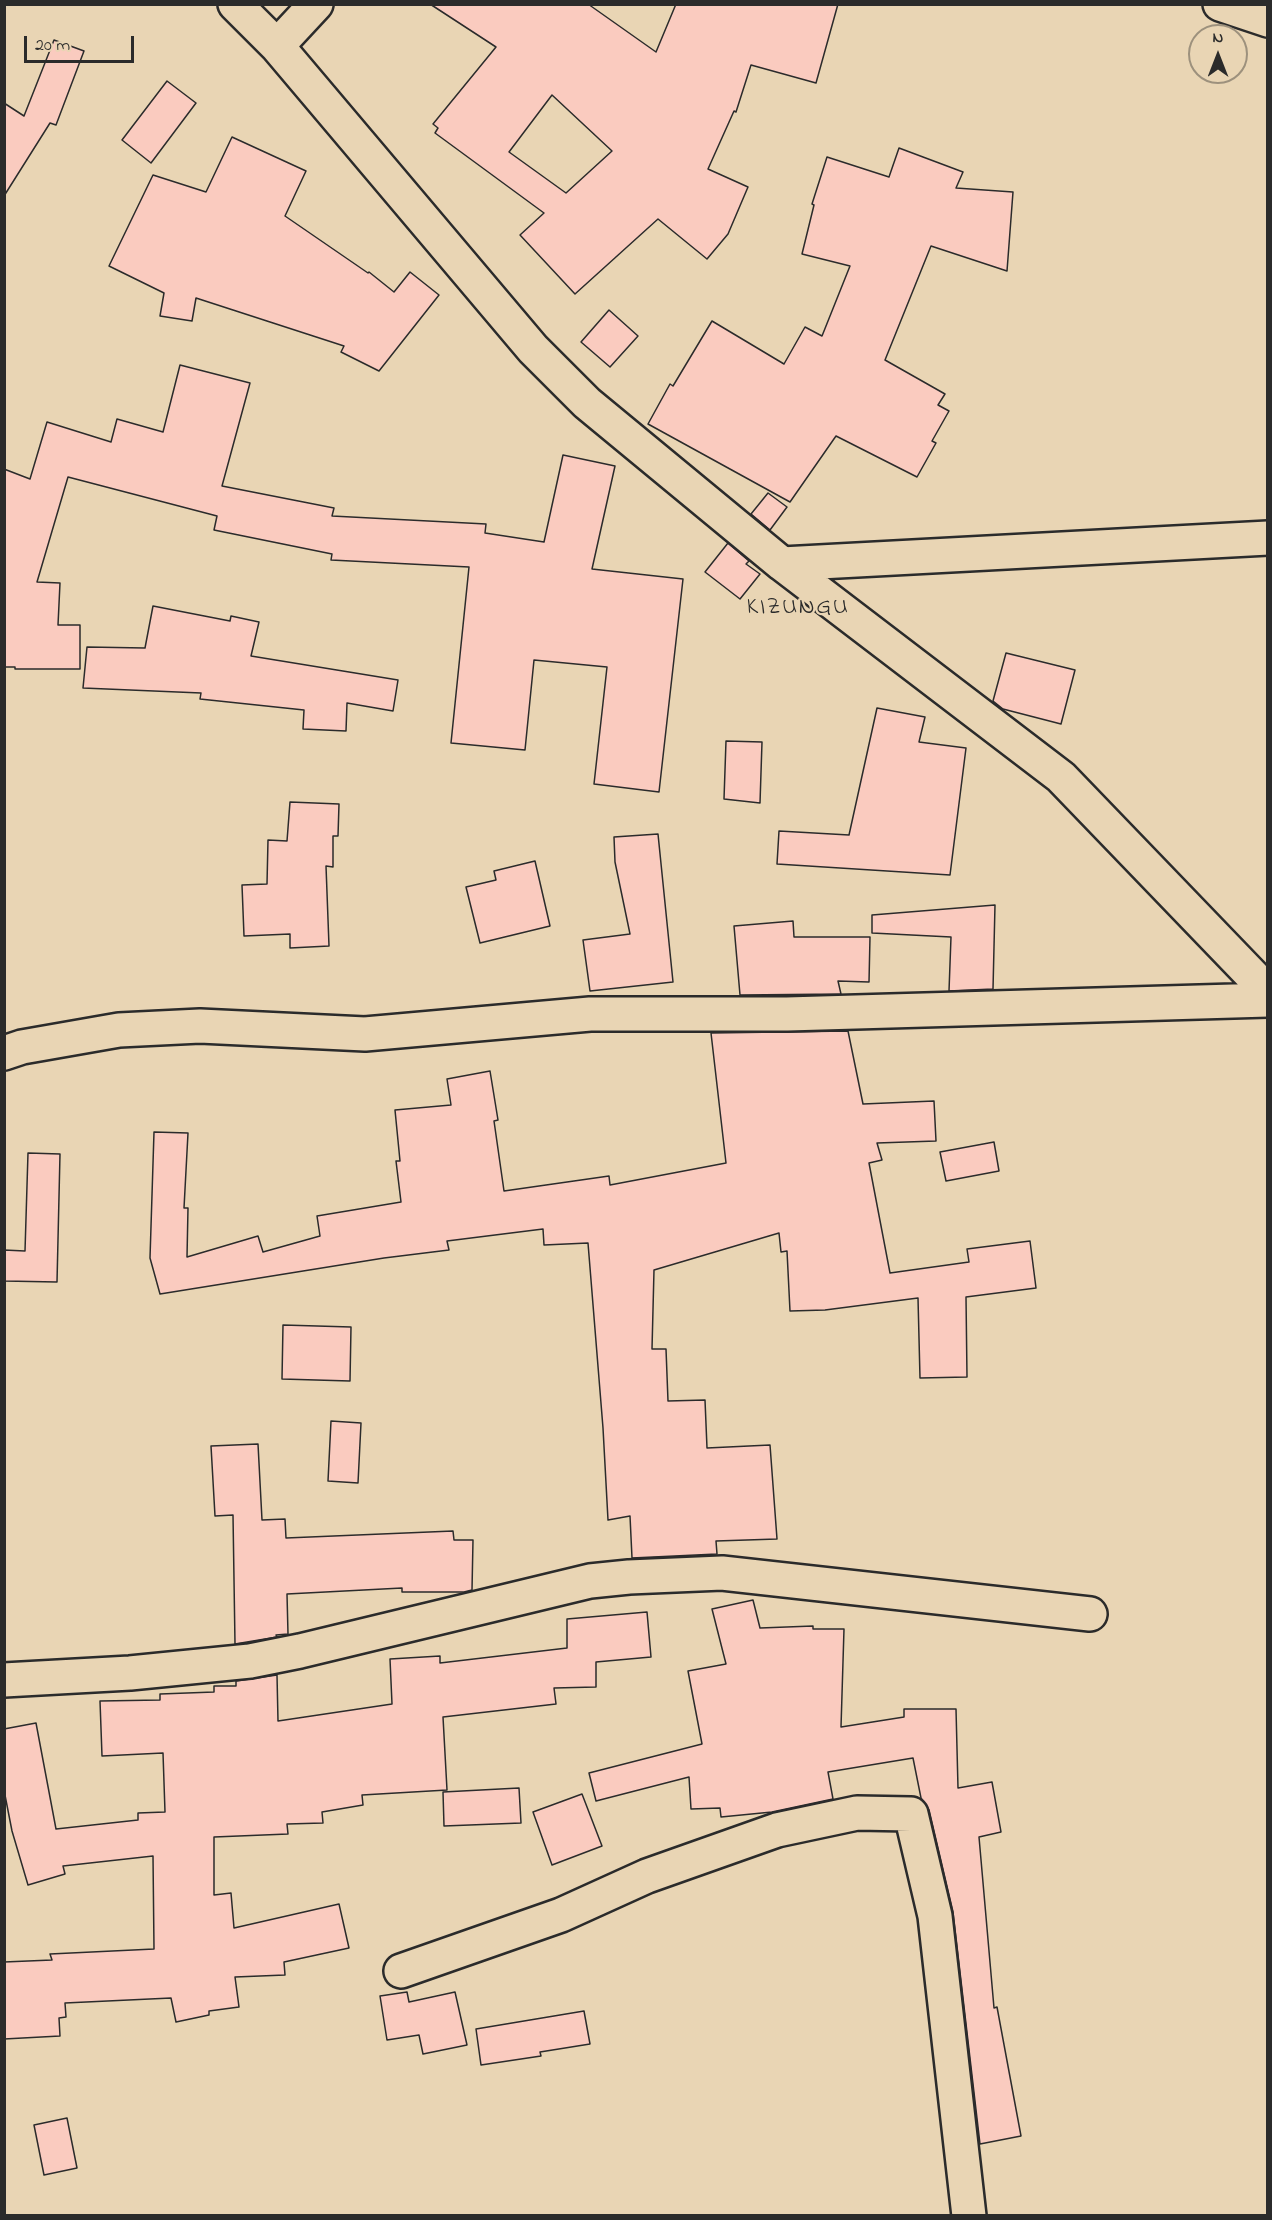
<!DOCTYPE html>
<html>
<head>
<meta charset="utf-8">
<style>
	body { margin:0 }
	#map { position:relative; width:1272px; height:2220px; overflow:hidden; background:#e9d5b4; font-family:"Indie Flower",sans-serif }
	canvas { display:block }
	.frame { position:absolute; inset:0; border:6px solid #2b2b2b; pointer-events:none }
	.north { position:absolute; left:1188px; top:24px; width:60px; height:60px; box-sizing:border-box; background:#e9d5b4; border:2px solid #9d917d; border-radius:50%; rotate:0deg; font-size:16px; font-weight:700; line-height:24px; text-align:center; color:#2b2b2b }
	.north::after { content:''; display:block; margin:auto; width:21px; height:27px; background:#2b2b2b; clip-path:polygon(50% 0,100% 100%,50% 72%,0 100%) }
	.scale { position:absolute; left:24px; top:36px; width:110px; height:27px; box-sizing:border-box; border:3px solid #2b2b2b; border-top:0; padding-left:8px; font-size:18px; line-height:21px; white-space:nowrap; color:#2b2b2b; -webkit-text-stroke:4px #e9d5b4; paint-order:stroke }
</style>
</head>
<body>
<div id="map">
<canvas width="1272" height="2220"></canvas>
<div class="frame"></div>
<div class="north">N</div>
<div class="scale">20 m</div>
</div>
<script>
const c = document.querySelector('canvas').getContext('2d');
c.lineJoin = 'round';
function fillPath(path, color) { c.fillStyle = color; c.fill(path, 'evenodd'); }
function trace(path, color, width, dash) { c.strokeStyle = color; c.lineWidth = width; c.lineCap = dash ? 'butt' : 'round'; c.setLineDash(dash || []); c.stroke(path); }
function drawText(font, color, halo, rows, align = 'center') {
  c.font = font + ' "Indie Flower",sans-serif'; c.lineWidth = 4.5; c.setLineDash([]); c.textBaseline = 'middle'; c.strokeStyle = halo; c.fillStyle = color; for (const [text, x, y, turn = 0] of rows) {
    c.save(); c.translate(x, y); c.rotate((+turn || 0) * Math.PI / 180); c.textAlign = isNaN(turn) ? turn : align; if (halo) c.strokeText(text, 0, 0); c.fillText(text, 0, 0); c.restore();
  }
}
const building = new Path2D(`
	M 430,4 L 588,4 L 656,52 L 676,4 L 838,4 L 816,83 L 751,65 L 736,112 L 734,111 L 708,169 L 748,187 L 728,234 L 707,259 L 658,219 L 575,294 L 520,235 L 544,213 L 435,133 L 438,128 L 433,124 L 496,47 ZM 552,95 L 612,151 L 566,193 L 509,152 Z
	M 54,40 L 84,51 L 56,125 L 50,123 L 4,196 L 4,103 L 24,116 Z
	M 167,81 L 196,103 L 151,163 L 122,140 Z
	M 232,137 L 306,171 L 285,216 L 368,273 L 369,272 L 394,292 L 410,272 L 439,295 L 379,371 L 341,352 L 344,346 L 196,298 L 192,321 L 160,316 L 164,293 L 109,266 L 153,175 L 206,192 Z
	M 899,148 L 963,172 L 956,188 L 1013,192 L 1007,271 L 931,246 L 885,360 L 945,394 L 938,405 L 949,411 L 932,441 L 936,443 L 917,477 L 836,436 L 790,502 L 648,424 L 670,384 L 673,386 L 712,321 L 784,364 L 805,327 L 822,336 L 850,266 L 802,254 L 814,205 L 812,204 L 827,157 L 889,177 Z
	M 609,310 L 638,336 L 610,367 L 581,342 Z
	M 180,365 L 250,383 L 222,486 L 334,508 L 332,516 L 486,524 L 485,533 L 544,542 L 563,455 L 615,466 L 592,569 L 683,579 L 659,792 L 594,784 L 607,667 L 534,660 L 525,750 L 451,743 L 469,567 L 331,560 L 332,554 L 214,530 L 217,516 L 68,477 L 37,582 L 60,583 L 58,625 L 80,625 L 80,669 L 15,669 L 15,667 L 4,667 L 4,469 L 30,479 L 47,422 L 111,442 L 117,419 L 163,432 Z
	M 768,493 L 787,507 L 770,530 L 751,514 Z
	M 728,543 L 749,561 L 746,564 L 760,574 L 740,599 L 705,572 Z
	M 153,606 L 230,621 L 231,616 L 259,622 L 251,656 L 398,680 L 393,711 L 347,703 L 346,731 L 303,729 L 304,710 L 200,699 L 201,693 L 83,688 L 87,647 L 145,648 Z
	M 1006,653 L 1075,670 L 1061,724 L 1003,709 L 993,701 Z
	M 877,708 L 925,717 L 919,742 L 966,748 L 950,875 L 777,864 L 779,831 L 849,835 Z
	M 726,741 L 762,742 L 760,803 L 724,799 Z
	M 290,802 L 339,804 L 338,836 L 333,836 L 333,867 L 326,866 L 329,946 L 290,948 L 290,934 L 244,936 L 242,885 L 267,884 L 268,840 L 287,841 Z
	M 658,834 L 673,982 L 590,991 L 583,940 L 630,934 L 615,862 L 614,837 Z
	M 535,861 L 550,926 L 480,943 L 466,887 L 496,880 L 494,871 Z
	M 995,905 L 993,989 L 949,991 L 951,937 L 872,933 L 872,915 Z
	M 793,921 L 794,937 L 870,937 L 869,982 L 838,981 L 841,994 L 740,995 L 734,926 Z
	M 848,1031 L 863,1104 L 934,1101 L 936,1141 L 877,1143 L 882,1160 L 869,1163 L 890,1273 L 969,1262 L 967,1249 L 1030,1241 L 1036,1288 L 966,1297 L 967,1377 L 920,1378 L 918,1298 L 825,1310 L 790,1311 L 787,1251 L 781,1252 L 779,1233 L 654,1270 L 652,1349 L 666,1349 L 668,1401 L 705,1400 L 707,1448 L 770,1445 L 777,1539 L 716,1541 L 717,1554 L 632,1558 L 630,1516 L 608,1520 L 603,1428 L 588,1243 L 544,1245 L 543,1229 L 447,1241 L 449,1250 L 384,1258 L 160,1294 L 150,1258 L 154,1132 L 188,1133 L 184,1208 L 188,1208 L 187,1257 L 258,1236 L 263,1252 L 320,1236 L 317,1216 L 401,1202 L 396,1161 L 400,1161 L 395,1110 L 451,1105 L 447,1079 L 490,1071 L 498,1120 L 494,1121 L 504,1191 L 609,1176 L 610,1185 L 726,1163 L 711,1033 Z
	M 994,1142 L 999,1171 L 946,1181 L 940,1152 Z
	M 28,1153 L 60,1154 L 57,1282 L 4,1281 L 4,1250 L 25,1251 Z
	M 283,1325 L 351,1327 L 350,1381 L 282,1379 Z
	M 331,1421 L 361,1423 L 358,1483 L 328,1481 Z
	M 258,1444 L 262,1520 L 285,1519 L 286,1538 L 453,1531 L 454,1540 L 473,1540 L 472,1590 L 464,1592 L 402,1592 L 402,1588 L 287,1594 L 288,1634 L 276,1635 L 277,1637 L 235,1644 L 233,1515 L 215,1516 L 211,1446 Z
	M 753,1600 L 760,1628 L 813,1626 L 813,1629 L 844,1629 L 841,1727 L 904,1717 L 904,1709 L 956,1709 L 958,1788 L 992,1782 L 1001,1832 L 979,1837 L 994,2008 L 997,2007 L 1021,2136 L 980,2144 L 953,1912 L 929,1810 L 921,1798 L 913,1758 L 828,1772 L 833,1799 L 772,1812 L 721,1817 L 720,1808 L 691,1809 L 689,1777 L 596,1801 L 589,1773 L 702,1744 L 688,1671 L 726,1664 L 712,1609 Z
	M 647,1612 L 651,1657 L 596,1662 L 596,1687 L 554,1688 L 556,1704 L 443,1717 L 447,1790 L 362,1795 L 363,1805 L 322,1812 L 323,1823 L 287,1824 L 288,1834 L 214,1837 L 214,1895 L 231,1893 L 234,1928 L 339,1904 L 349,1948 L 284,1962 L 285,1975 L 235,1977 L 239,2007 L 209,2011 L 209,2015 L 176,2022 L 171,1998 L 65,2003 L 66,2017 L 59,2018 L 60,2036 L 4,2039 L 4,1962 L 52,1960 L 50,1954 L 154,1949 L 153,1856 L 63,1866 L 65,1874 L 28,1885 L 12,1831 L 4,1790 L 4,1729 L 36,1723 L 56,1829 L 138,1820 L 138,1813 L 165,1812 L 163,1753 L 102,1756 L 100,1701 L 160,1700 L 160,1694 L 214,1692 L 214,1686 L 236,1686 L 236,1681 L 277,1675 L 278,1721 L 392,1704 L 390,1659 L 440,1656 L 440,1663 L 567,1648 L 567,1619 Z
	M 519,1788 L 521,1823 L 444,1826 L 443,1792 Z
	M 582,1794 L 602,1846 L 552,1865 L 533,1812 Z
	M 407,1992 L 409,2002 L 455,1992 L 467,2045 L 423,2054 L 419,2035 L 387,2040 L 380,1996 Z
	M 584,2011 L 590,2044 L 540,2052 L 541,2056 L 481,2065 L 476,2029 Z
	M 67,2118 L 77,2168 L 44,2175 L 34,2125 Z`);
fillPath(building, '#facbbf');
trace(building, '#2b2b2b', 1.5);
const street = new Path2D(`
	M 235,4 L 277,46 L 316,4
	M 1220,4 L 1268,20
	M 277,46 L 533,349 L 587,403 L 782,564 L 1061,777 L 1268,992
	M 782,564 L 1268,538
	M 4,1053 L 22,1047 L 119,1030 L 200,1026 L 365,1034 L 590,1014 L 787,1014 L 1268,1000
	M 4,1680 L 130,1673 L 250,1661 L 300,1651 L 590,1581 L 629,1577 L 722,1573 L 1090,1614
	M 401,1971 L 561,1915 L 647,1876 L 777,1830 L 857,1813 L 911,1814 L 935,1916 L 969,2216`);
trace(street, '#2b2b2b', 38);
trace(street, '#e9d5b4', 33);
c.letterSpacing = '1.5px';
drawText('24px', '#2b2b2b', '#e9d5b4', [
	["KIZUNGU",798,609]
]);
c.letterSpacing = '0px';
</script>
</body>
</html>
